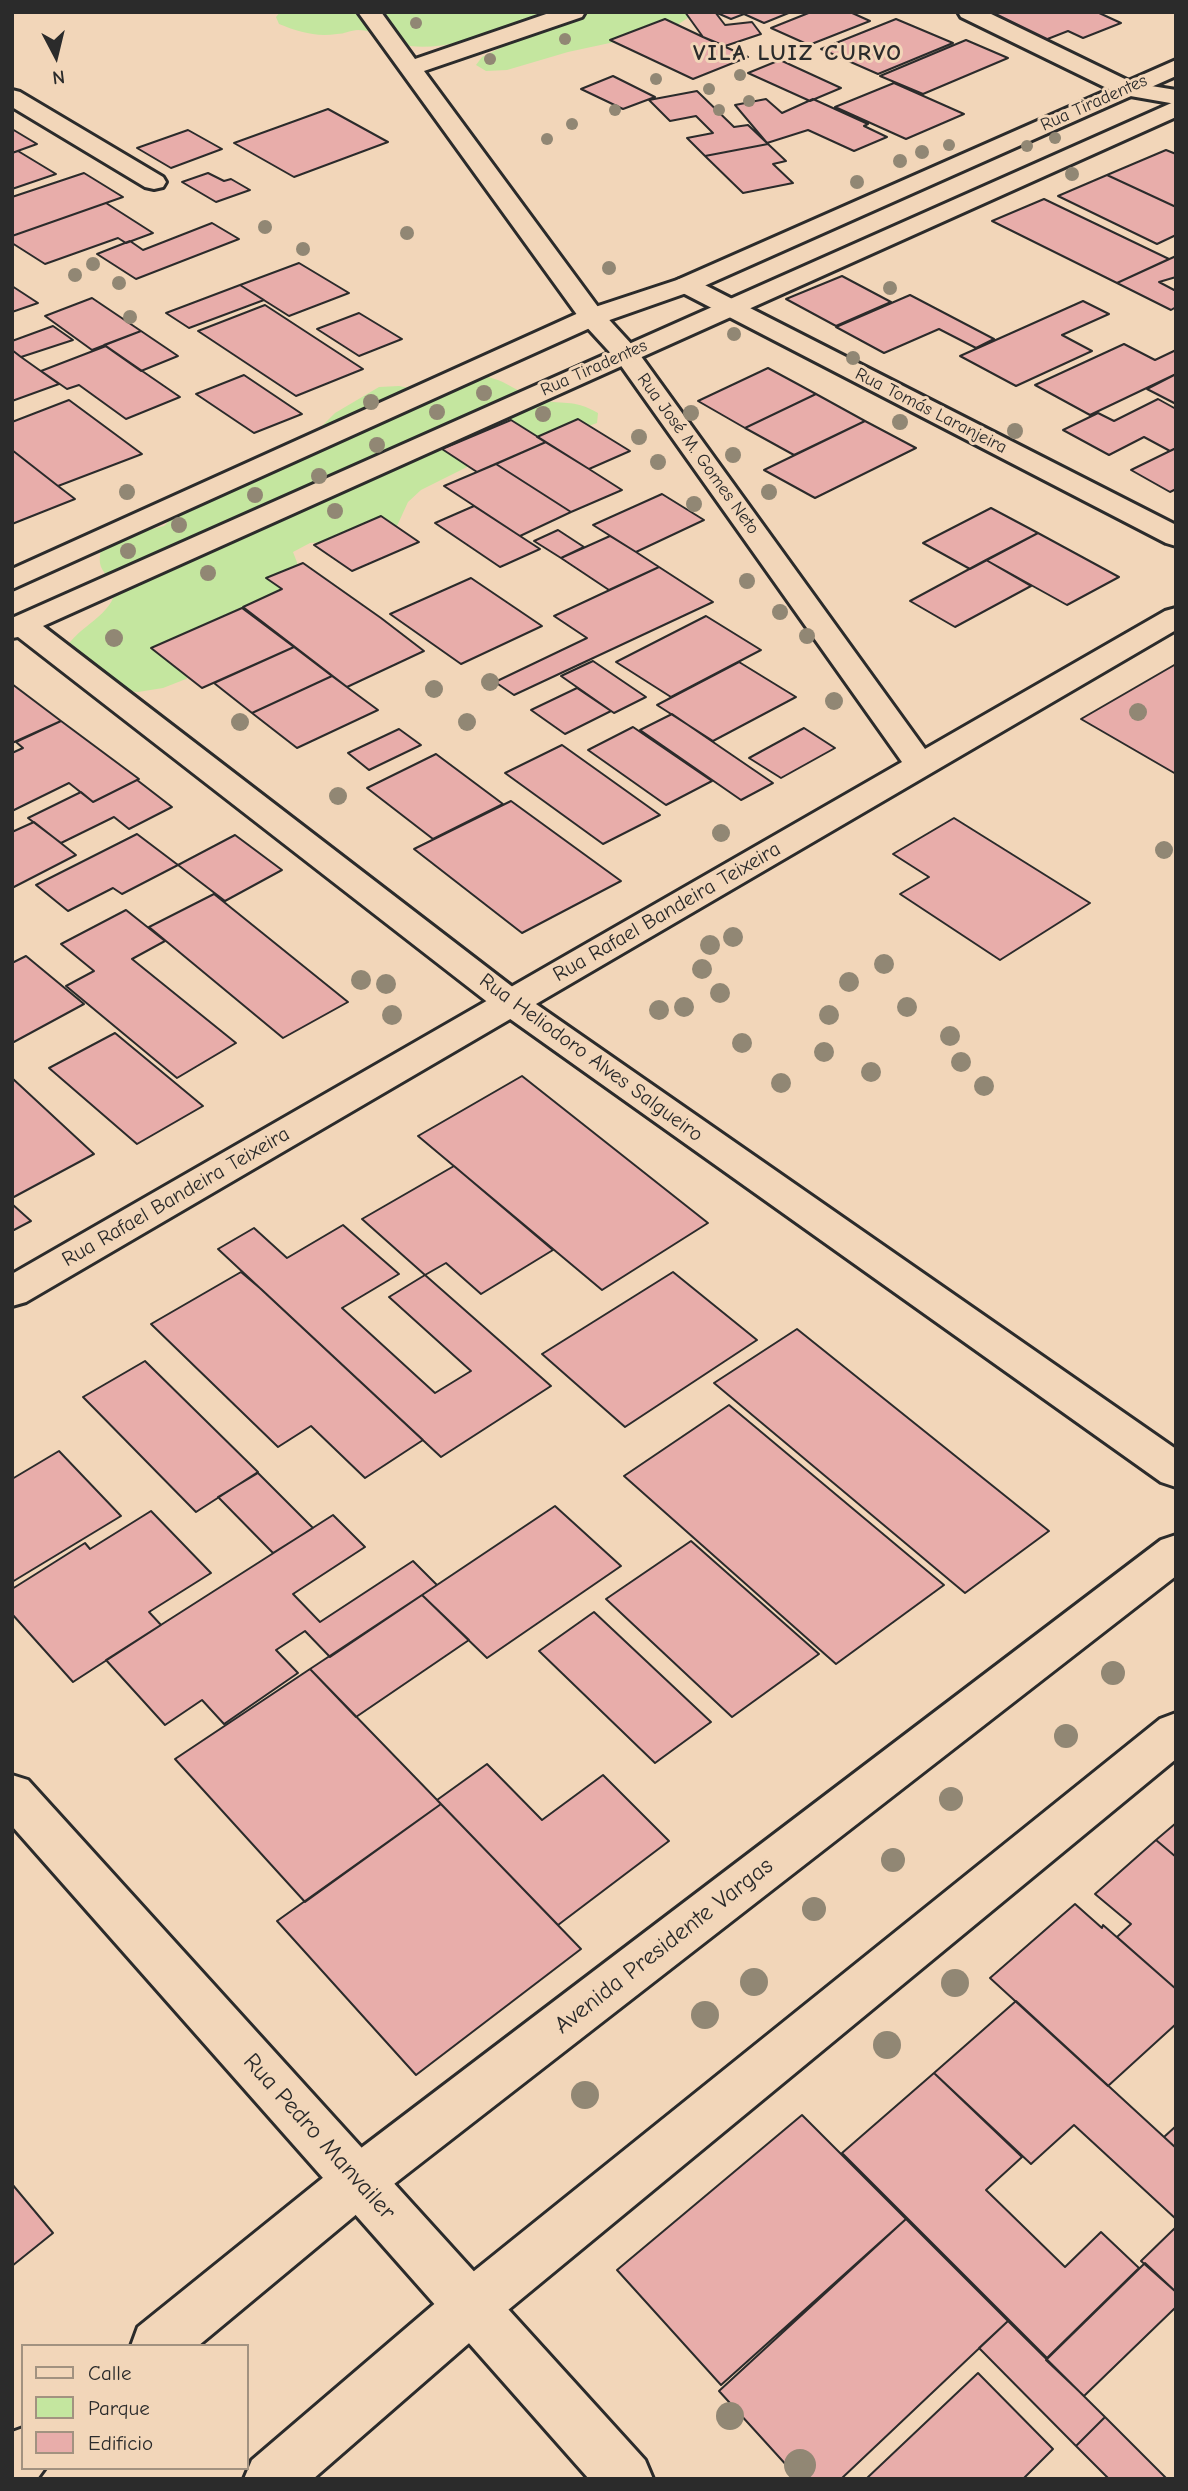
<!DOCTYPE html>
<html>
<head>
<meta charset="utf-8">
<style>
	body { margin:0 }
	#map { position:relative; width:1188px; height:2491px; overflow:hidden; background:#f2d6b9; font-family:"Comic Neue",sans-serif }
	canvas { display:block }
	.frame { position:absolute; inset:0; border:14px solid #2b2b2b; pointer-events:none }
	.legend { position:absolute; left:21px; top:2344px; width:228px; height:126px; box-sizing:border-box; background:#f2d6b9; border:2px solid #a29280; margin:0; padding:9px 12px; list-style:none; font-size:21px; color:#2b2b2b }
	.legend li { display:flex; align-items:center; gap:14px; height:35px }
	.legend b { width:35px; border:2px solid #a29280 }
	.north { position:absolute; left:21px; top:21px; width:70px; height:70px; -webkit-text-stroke:5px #f2d6b9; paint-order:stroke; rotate:173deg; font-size:19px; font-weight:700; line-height:28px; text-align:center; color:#2b2b2b }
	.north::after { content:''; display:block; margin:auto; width:24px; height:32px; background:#2b2b2b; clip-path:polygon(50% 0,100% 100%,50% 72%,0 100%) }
</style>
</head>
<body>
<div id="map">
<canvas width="1188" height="2491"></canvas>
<div class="frame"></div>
<ul class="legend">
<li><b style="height:9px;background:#f2d6b9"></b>Calle</li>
<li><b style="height:19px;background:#c4e69f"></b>Parque</li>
<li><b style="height:19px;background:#e8adaa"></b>Edificio</li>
</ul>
<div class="north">N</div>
</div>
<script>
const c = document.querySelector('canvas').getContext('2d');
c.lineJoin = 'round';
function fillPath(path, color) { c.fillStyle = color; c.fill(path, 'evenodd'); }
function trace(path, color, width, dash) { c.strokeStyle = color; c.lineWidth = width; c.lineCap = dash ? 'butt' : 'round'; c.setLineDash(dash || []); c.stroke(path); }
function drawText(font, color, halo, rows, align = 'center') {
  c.font = font + ' "Comic Neue",sans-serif'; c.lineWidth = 6; c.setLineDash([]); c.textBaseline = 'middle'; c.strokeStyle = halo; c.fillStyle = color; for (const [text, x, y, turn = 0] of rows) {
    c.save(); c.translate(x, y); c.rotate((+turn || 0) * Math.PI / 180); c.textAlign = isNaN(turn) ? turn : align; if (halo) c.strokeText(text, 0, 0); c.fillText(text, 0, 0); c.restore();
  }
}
fillPath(new Path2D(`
	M 280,12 L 690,12 L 689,17 L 670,30 L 568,52 L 507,70 L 486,71 L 476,65 L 482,57 L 504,46 L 501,38 C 471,37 441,50 410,46 C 392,44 376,30 358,30 C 351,30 344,34 337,34 C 315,37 299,32 279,24 L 276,17 Z
	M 476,375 C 506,378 513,391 538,399 C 561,406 573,398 598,413 L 597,423 L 561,436 L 537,437 L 491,455 L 421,490 L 408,502 L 397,526 L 381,537 L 310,543 L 293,552 L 298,565 L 293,578 L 248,629 L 214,653 L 186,679 L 163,688 L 138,692 L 116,690 L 68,645 C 83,623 119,612 115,582 C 100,571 97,564 102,546 L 120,537 L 164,526 L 198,492 L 304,444 L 335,413 L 379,387 L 399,386 L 419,390 Z`), '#c4e69f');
const building = new Path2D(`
	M 685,12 L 715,12 L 725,25 L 752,22 L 761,34 L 725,46 L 703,37 Z
	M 715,12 L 791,12 L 764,23 L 744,14 L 731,19 Z
	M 811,12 L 850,12 L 870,21 L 809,45 L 771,28 Z
	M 983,12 L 1097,12 L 1121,23 L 1083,38 L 1068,31 L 1045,40 Z
	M 665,19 L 703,37 L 748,57 L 693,79 L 610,40 Z
	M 896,19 L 953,43 L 878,74 L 821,49 Z
	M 966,40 L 1008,58 L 923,94 L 880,76 Z
	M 780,60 L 841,88 L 810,101 L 748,73 Z
	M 613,76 L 655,97 L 623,109 L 581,89 Z
	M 894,83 L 964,114 L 906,139 L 835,107 Z
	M 697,91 L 734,127 L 748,125 L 768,144 L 705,156 L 687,138 L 713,133 L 696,116 L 670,121 L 649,100 Z
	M 766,99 L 782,113 L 813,99 L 868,124 L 864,126 L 887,137 L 854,151 L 808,130 L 767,143 L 735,105 Z
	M 328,109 L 388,142 L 294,177 L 234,143 Z
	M 12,129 L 37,144 L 12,153 Z
	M 188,130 L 222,149 L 171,168 L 137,148 Z
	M 768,144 L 786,161 L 773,164 L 793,183 L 743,193 L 705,156 Z
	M 1166,150 L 1176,154 L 1176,207 L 1107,175 Z
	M 18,151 L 56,174 L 12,189 L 12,153 Z
	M 84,173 L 123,197 L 12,236 L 12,197 Z
	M 208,173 L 224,181 L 231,179 L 250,190 L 216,202 L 182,182 Z
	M 1107,175 L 1176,207 L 1176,235 L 1157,244 L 1058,196 Z
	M 1044,199 L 1169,259 L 1117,283 L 992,221 Z
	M 106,203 L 153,233 L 126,243 L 118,238 L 45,264 L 12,243 L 12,236 Z
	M 212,223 L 239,239 L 136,279 L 97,254 L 130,241 L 143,250 Z
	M 1176,256 L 1176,277 L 1159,282 L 1176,291 L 1176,307 L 1171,310 L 1117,283 Z
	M 299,263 L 349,293 L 289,316 L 240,285 Z
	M 842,276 L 891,302 L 836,326 L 786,299 Z
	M 240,285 L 264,300 L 189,328 L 166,313 Z
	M 12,286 L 38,303 L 12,312 Z
	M 910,295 L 912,296 L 994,339 L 976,348 L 939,329 L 884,353 L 836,327 Z
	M 92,298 L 141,331 L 92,350 L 45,316 Z
	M 1083,301 L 1109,314 L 1062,335 L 1092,351 L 1016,386 L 960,356 Z
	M 265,305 L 363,369 L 296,396 L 198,331 Z
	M 359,313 L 402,339 L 359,356 L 317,329 Z
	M 53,326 L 73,340 L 21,357 L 12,350 L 12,341 Z
	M 141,331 L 178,356 L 141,371 L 104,345 Z
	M 1124,344 L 1155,360 L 1176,350 L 1176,374 L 1090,415 L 1035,385 Z
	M 106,346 L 132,364 L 180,397 L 126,419 L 79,385 L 67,389 L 41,371 Z
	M 12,350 L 21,357 L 59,384 L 12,401 Z
	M 768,368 L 816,394 L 745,428 L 698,401 Z
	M 1176,374 L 1176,404 L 1147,389 Z
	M 244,375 L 302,414 L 254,433 L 196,394 Z
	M 816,394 L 865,421 L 794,455 L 745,428 Z
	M 1158,399 L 1176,409 L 1176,448 L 1170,451 L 1144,437 L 1109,455 L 1063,430 L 1098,413 L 1114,421 Z
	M 69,400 L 142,454 L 58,486 L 12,450 L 12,422 Z
	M 578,419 L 630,451 L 589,469 L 537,437 Z
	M 511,420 L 546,442 L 477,472 L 442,449 Z
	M 865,421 L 916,448 L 815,498 L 764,470 Z
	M 546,442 L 589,469 L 622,490 L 571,512 L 496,464 Z
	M 1176,448 L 1176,489 L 1170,492 L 1131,470 Z
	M 12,450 L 58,486 L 75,499 L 12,524 Z
	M 496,464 L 571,512 L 520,536 L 444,486 Z
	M 662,494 L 704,520 L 636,552 L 593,525 Z
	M 474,506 L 520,536 L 540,549 L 500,567 L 435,523 Z
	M 991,508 L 1038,533 L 970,569 L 923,543 Z
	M 381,516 L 419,542 L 352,571 L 314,545 Z
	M 558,530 L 584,547 L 561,558 L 534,541 Z
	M 1038,533 L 1119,577 L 1067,605 L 986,560 Z
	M 610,536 L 636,552 L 659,567 L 609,590 L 561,558 Z
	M 986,560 L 1031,586 L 955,627 L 910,601 Z
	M 303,563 L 381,618 L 424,651 L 347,687 L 243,607 L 282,589 L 266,578 Z
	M 659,567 L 713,602 L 514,695 L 495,682 L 587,638 L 554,616 Z
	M 471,578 L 542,626 L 461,664 L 390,614 Z
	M 242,608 L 294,647 L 202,688 L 151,648 Z
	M 706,616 L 761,650 L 671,697 L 616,662 Z
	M 294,647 L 332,676 L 252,713 L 214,683 Z
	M 593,661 L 646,697 L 614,713 L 561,676 Z
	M 739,662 L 796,697 L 713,741 L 657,705 Z
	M 1176,664 L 1176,774 L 1081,719 Z
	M 332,676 L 378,710 L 297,748 L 252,713 Z
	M 12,684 L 61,721 L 12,743 Z
	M 577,688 L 611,711 L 565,734 L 531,710 Z
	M 672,714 L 773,783 L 741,800 L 640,730 Z
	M 61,721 L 139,779 L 93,802 L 69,783 L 12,811 L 12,753 L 23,748 L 16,742 Z
	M 633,727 L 712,781 L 666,805 L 588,750 Z
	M 804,728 L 835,748 L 781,778 L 749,758 Z
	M 399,729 L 421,745 L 369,770 L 348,753 Z
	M 562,745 L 660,815 L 603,844 L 505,773 Z
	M 436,754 L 503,804 L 433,839 L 367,788 Z
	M 137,780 L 172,807 L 129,829 L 114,817 L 61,843 L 28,818 L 81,792 L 93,802 Z
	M 511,801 L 621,881 L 522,933 L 414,849 Z
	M 954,818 L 1090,903 L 1000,960 L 900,894 L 929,877 L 893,854 Z
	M 34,822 L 76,855 L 12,888 L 12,832 Z
	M 137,834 L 178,865 L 122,894 L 113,888 L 68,911 L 36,885 Z
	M 235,835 L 282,870 L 225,901 L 178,865 Z
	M 214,894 L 348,1002 L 283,1038 L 149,927 Z
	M 126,910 L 165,941 L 132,959 L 236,1043 L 177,1078 L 66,986 L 94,971 L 61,944 Z
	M 26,956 L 84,1004 L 12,1043 L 12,963 Z
	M 115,1033 L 203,1106 L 137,1144 L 49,1068 Z
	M 522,1076 L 708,1223 L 602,1290 L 418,1136 Z
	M 12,1078 L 94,1154 L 12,1198 Z
	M 454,1166 L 553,1250 L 481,1294 L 446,1263 L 425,1275 L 362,1219 Z
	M 12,1204 L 31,1221 L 12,1231 Z
	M 343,1225 L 399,1274 L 342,1308 L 435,1393 L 471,1371 L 389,1297 L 425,1275 L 551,1386 L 441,1457 L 218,1249 L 254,1228 L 287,1258 Z
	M 241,1272 L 261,1289 L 423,1440 L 365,1478 L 311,1426 L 278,1447 L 151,1324 Z
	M 673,1272 L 757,1340 L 625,1427 L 542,1354 Z
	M 797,1329 L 1049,1531 L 965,1593 L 714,1383 Z
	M 145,1361 L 258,1472 L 196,1512 L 83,1397 Z
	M 729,1405 L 944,1585 L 836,1664 L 624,1476 Z
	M 59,1451 L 121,1516 L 12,1582 L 12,1479 Z
	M 258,1473 L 313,1528 L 273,1553 L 218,1497 Z
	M 555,1506 L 621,1566 L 487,1658 L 422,1595 Z
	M 151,1511 L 211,1573 L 149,1612 L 161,1625 L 73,1682 L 12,1614 L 12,1589 L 85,1543 L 90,1549 Z
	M 333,1515 L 365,1547 L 293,1594 L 320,1622 L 413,1561 L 437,1585 L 330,1657 L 305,1631 L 276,1650 L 298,1673 L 224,1724 L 202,1700 L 165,1725 L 106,1660 Z
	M 691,1541 L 819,1654 L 732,1717 L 606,1599 Z
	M 422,1595 L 469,1640 L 356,1717 L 310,1669 Z
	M 594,1612 L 711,1722 L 655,1763 L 539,1651 Z
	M 310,1669 L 441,1804 L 305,1902 L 175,1759 Z
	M 487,1764 L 542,1820 L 603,1775 L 669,1841 L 558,1925 L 437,1800 Z
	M 441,1804 L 581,1949 L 416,2075 L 277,1921 Z
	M 1176,1823 L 1176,1857 L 1156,1840 Z
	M 1156,1840 L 1176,1857 L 1176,1989 L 1117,1937 L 1131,1924 L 1095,1894 Z
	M 1075,1904 L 1102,1928 L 1103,1925 L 1176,1989 L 1176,2024 L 1108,2086 L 990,1978 Z
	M 1016,2001 L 1176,2148 L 1176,2219 L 1074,2125 L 1031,2164 L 934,2073 Z
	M 934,2073 L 1022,2157 L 986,2190 L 1065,2267 L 1101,2232 L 1139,2268 L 1047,2358 L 842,2153 Z
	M 802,2115 L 906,2219 L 721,2385 L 617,2270 Z
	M 1176,2126 L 1176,2148 L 1164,2137 Z
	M 12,2184 L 53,2233 L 12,2266 Z
	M 906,2219 L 1008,2321 L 841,2479 L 799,2479 L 719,2391 Z
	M 1176,2227 L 1176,2292 L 1141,2261 Z
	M 1145,2263 L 1176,2292 L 1176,2307 L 1084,2396 L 1046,2360 Z
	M 1008,2321 L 1105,2417 L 1076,2446 L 979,2348 Z
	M 978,2373 L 1053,2449 L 1023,2479 L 866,2479 Z
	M 1105,2417 L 1167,2479 L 1109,2479 L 1076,2446 Z`);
fillPath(building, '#e8adaa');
trace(building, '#2b2b2b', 2);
const minor = new Path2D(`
	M 358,12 L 381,12 L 415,59 L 552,12 L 585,12 L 582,17 L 424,71 L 601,311 L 635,348 L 925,749 L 1165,611 L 1176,608 L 1176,630 L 26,1302 L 12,1306 L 12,1274 L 902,762 L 617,360 L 583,323 Z
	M 958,12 L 987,12 L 1133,83 L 1176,90 L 1176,104 L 1119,94 L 961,17 Z
	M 12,90 L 20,92 L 163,177 L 166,182 L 163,187 L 154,189 L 145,187 L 12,107 Z
	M 686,277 L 695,280 L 1176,525 L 1176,546 L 1166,543 L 677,290 L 673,285 L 677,280 Z
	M 12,1775 L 28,1780 L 645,2460 L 653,2479 L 589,2479 L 12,1826 Z`);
const secondary = new Path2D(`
	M 1176,60 L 1176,76 L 695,290 L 601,323 L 12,589 L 12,569 L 583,311 L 677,280 Z
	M 1176,101 L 1176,117 L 43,626 L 523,995 L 1176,1449 L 1176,1487 L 1161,1482 L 499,1011 L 18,637 L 12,638 L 12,618 Z
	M 1176,1535 L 1176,1576 L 376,2198 L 198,2346 L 131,2346 L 138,2327 L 340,2164 L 1161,1540 Z
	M 1176,1713 L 1176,1759 L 491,2324 L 313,2479 L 244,2479 L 252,2460 L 453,2288 L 1160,1719 Z
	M 23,2428 L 23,2468 L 45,2468 L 37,2479 L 12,2479 L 12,2432 Z`);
trace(minor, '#2b2b2b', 6);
trace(secondary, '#2b2b2b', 6);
fillPath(minor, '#f2d6b9');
fillPath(secondary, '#f2d6b9');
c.fillStyle = '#918774';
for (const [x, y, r] of [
	[416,23,6],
	[565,39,6],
	[490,59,6],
	[740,75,6],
	[656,79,6],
	[709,89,6],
	[749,101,6],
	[615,110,6],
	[719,110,6],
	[572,124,6],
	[1055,138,6],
	[547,139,6],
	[949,145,6],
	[1027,146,6],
	[922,152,7],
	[900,161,7],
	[1072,174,7],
	[857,182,7],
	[265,227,7],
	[407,233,7],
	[303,249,7],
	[93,264,7],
	[609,268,7],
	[75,275,7],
	[119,283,7],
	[890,288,7],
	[130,317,7],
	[734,334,7],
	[853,358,7],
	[484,393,8],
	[371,402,8],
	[437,412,8],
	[691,413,8],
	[543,414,8],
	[900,422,8],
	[1015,431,8],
	[639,437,8],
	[377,445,8],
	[733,455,8],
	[658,462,8],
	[319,476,8],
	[127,492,8],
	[769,492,8],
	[255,495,8],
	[694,504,8],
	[335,511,8],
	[179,525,8],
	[128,551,8],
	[208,573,8],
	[747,581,8],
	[780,612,8],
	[807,636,8],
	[114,638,9],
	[490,682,9],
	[434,689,9],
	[834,701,9],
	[1138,712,9],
	[240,722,9],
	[467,722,9],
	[338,796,9],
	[721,833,9],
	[1164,850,9],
	[733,937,10],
	[710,945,10],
	[884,964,10],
	[702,969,10],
	[361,980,10],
	[849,982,10],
	[386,984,10],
	[720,993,10],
	[684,1007,10],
	[907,1007,10],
	[659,1010,10],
	[392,1015,10],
	[829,1015,10],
	[950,1036,10],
	[742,1043,10],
	[824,1052,10],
	[961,1062,10],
	[871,1072,10],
	[781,1083,10],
	[984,1086,10],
	[1113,1673,12],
	[1066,1736,12],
	[951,1799,12],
	[893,1860,12],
	[814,1909,12],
	[754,1982,14],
	[955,1983,14],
	[705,2015,14],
	[887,2045,14],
	[585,2095,14],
	[730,2416,14],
	[800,2465,16]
]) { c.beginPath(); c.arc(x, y, r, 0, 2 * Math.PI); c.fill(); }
drawText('18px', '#2b2b2b', '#f2d6b9', [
	["Rua Tiradentes",1094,103,-24],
	["Rua Tiradentes",594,368,-24],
	["Rua Tomás Laranjeira",931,411,27],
	["Rua José M. Gomes Neto",698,454,54]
]);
drawText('21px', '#2b2b2b', '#f2d6b9', [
	["Rua Rafael Bandeira Teixeira",667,912,-30],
	["Rua Heliodoro Alves Salgueiro",591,1058,36],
	["Rua Rafael Bandeira Teixeira",176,1197,-30]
]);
c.letterSpacing = '2px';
drawText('bold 23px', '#2b2b2b', '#f2d6b9', [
	["VILA LUIZ CURVO",798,53]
]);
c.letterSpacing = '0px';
drawText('24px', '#2b2b2b', '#f2d6b9', [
	["Avenida Presidente Vargas",664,1946,-38],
	["Rua Pedro Manvailer",319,2137,48]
]);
</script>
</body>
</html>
